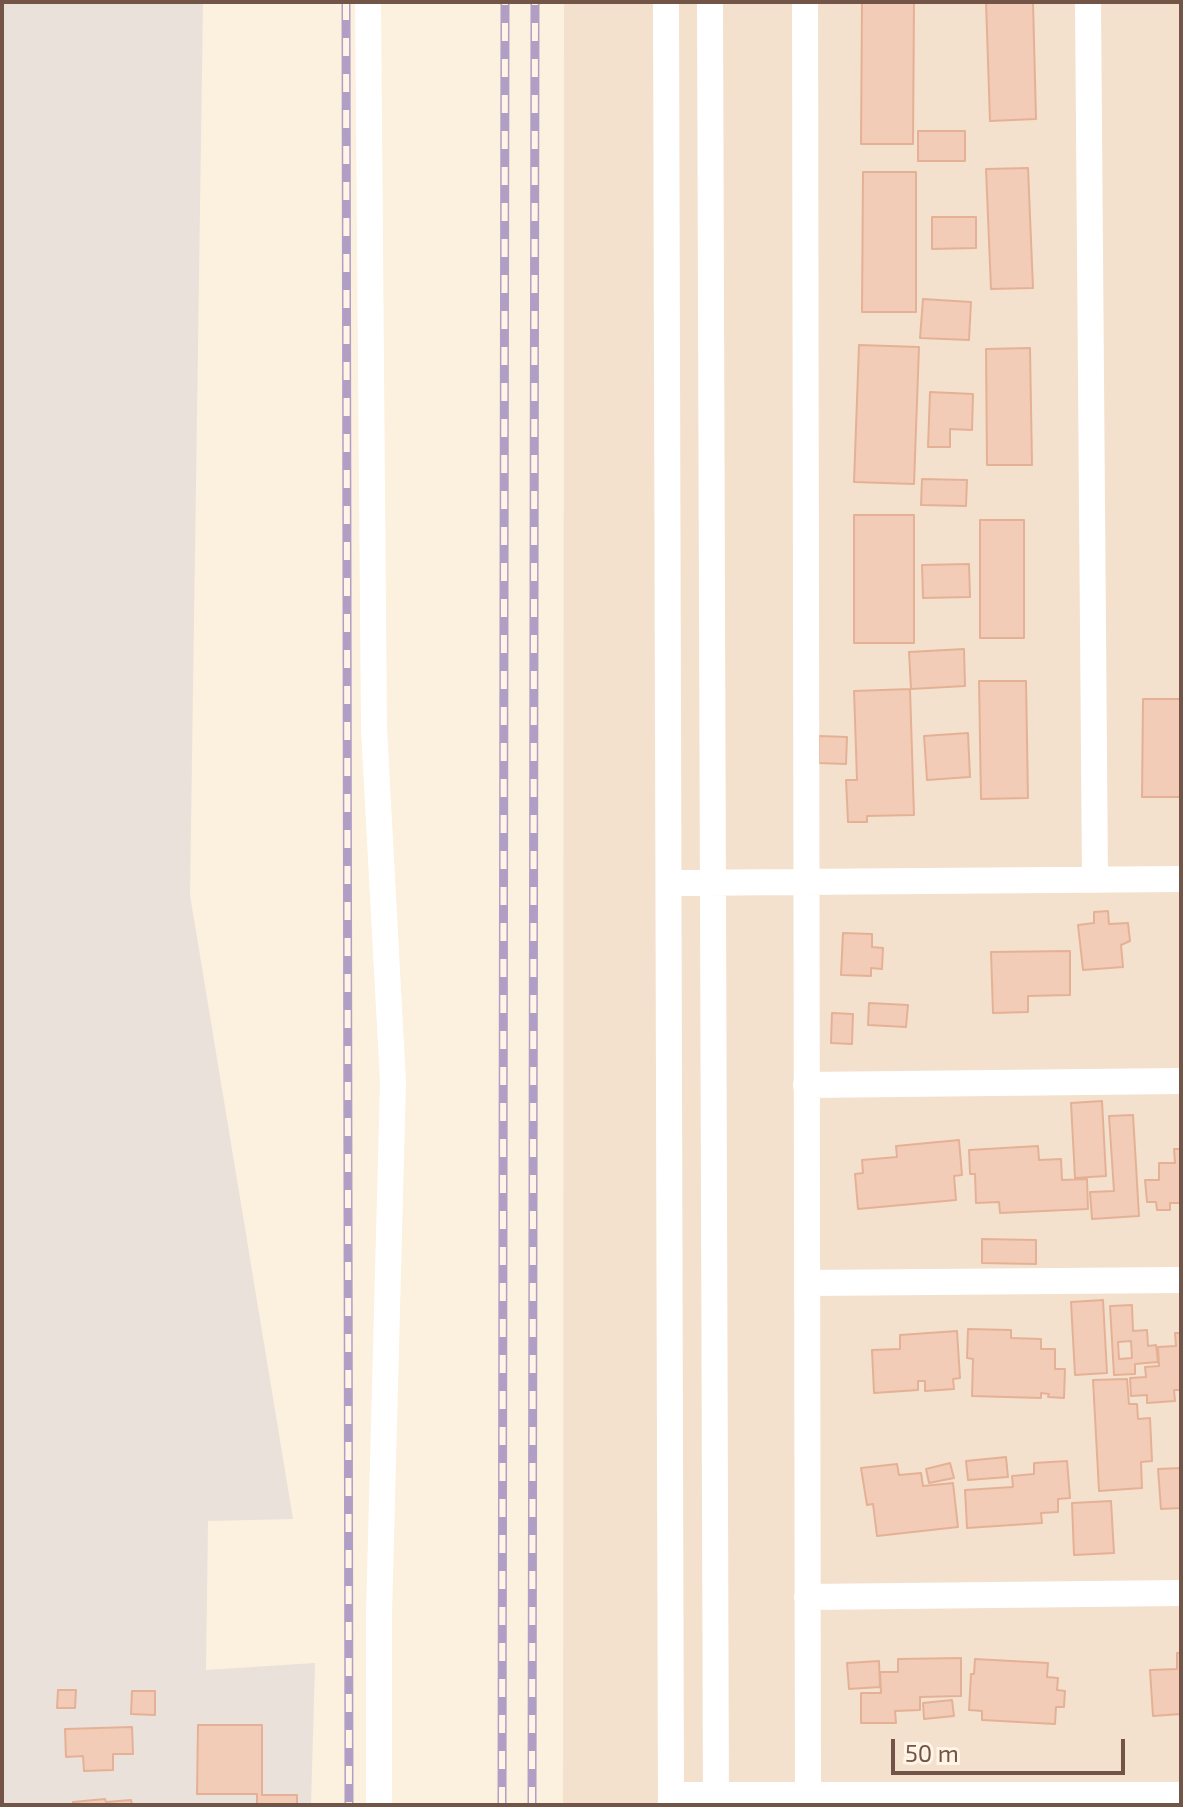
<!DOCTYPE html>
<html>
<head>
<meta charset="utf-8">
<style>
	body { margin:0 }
	#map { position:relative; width:1183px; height:1807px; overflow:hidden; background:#fcf0de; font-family:"Exo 2",sans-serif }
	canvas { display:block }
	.frame { position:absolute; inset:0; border:4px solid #725546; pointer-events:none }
	.scale { position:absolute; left:891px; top:1739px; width:234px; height:36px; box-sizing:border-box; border:4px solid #725546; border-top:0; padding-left:10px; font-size:24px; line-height:28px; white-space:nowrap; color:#725546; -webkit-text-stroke:6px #fff4e5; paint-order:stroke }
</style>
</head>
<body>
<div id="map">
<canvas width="1183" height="1807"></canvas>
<div class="frame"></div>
<div class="scale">50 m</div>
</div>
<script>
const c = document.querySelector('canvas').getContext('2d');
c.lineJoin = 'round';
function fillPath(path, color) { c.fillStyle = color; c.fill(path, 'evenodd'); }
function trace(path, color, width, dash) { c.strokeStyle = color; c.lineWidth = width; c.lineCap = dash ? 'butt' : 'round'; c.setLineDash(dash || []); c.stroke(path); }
fillPath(new Path2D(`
	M 564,2 L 1181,2 L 1181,1805 L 563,1805 Z`), '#f4e1cd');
fillPath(new Path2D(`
	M 2,2 L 203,2 L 190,895 L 293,1519 L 208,1521 L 206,1670 L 315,1663 L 311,1805 L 2,1805 Z`), '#eae1db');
const building = new Path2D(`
	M 862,2 L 914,2 L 913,144 L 861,144 Z
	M 986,2 L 1033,2 L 1036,119 L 990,121 Z
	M 918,131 L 965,131 L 965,161 L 918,161 Z
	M 1028,168 L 1033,288 L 991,289 L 986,169 Z
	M 863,172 L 916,172 L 916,312 L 862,312 Z
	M 932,217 L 976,217 L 976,248 L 932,249 Z
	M 923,299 L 971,302 L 969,340 L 920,338 Z
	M 859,345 L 919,347 L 914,484 L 854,482 Z
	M 1030,348 L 1032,465 L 987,465 L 986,349 Z
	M 930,392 L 973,394 L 972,430 L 950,429 L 950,447 L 928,447 Z
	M 922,479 L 967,480 L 966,506 L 921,505 Z
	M 854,515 L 914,515 L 914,643 L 854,643 Z
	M 980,520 L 1024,520 L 1024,638 L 980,638 Z
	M 969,564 L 970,597 L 923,598 L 922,565 Z
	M 964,649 L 965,686 L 911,689 L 909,652 Z
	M 979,681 L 1026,681 L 1028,798 L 981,799 Z
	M 910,689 L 914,815 L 867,816 L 867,822 L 848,822 L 846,780 L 857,780 L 854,691 Z
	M 1143,699 L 1181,699 L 1181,797 L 1142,797 Z
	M 968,733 L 970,777 L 927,780 L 924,736 Z
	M 819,736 L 847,737 L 846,764 L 819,763 Z
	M 1108,911 L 1109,924 L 1128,923 L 1130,941 L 1121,945 L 1123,967 L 1083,970 L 1078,925 L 1094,923 L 1094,912 Z
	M 843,933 L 872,934 L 872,947 L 883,948 L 882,969 L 871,968 L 871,976 L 841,975 Z
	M 1070,951 L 1070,995 L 1028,996 L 1028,1012 L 993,1013 L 991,952 Z
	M 869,1003 L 908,1005 L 906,1027 L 868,1025 Z
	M 832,1013 L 853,1014 L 852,1044 L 831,1043 Z
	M 1102,1101 L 1106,1176 L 1075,1178 L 1071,1103 Z
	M 1133,1115 L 1139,1216 L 1092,1219 L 1090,1192 L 1114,1191 L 1109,1116 Z
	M 959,1140 L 962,1175 L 954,1176 L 956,1200 L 858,1209 L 855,1174 L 863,1173 L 862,1160 L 897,1157 L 896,1146 Z
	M 1038,1146 L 1039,1160 L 1061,1159 L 1062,1180 L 1087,1179 L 1088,1209 L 1000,1213 L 999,1202 L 976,1203 L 975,1174 L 970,1174 L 969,1150 Z
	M 1174,1149 L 1181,1149 L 1181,1203 L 1170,1203 L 1170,1210 L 1157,1210 L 1156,1202 L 1147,1202 L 1145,1180 L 1159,1180 L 1159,1163 L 1175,1163 Z
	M 982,1239 L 1036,1240 L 1036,1264 L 982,1263 Z
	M 1103,1300 L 1107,1373 L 1075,1375 L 1071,1302 Z
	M 1132,1305 L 1133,1331 L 1147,1330 L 1148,1346 L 1156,1345 L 1158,1362 L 1135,1364 L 1135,1374 L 1114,1375 L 1110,1306 ZM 1131,1341 L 1132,1358 L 1119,1359 L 1118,1342 Z
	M 968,1329 L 1011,1330 L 1011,1338 L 1041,1339 L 1041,1349 L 1055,1349 L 1055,1369 L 1065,1369 L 1064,1398 L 1048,1397 L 1049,1394 L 1041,1393 L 1041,1398 L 972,1396 L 973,1359 L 967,1358 Z
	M 957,1331 L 960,1378 L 953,1379 L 954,1389 L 925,1391 L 925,1381 L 918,1381 L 918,1390 L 874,1393 L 872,1350 L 900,1349 L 900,1335 Z
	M 1175,1333 L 1181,1333 L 1181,1390 L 1174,1390 L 1175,1401 L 1147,1403 L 1147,1395 L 1131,1396 L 1130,1378 L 1146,1377 L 1145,1367 L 1159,1366 L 1158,1347 L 1176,1346 Z
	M 1127,1379 L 1129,1404 L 1137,1404 L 1138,1419 L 1150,1418 L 1152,1461 L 1141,1462 L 1142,1488 L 1099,1491 L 1093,1380 Z
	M 1006,1457 L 1008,1477 L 968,1480 L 966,1461 Z
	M 1067,1461 L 1070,1498 L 1058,1499 L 1058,1512 L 1041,1513 L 1042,1523 L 967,1528 L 965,1490 L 1013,1487 L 1012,1476 L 1034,1474 L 1034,1463 Z
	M 950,1463 L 954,1478 L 929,1483 L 926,1469 Z
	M 897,1464 L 899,1475 L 921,1473 L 923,1486 L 953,1483 L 958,1527 L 877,1536 L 873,1504 L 867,1505 L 861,1468 Z
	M 1181,1468 L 1181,1508 L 1161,1509 L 1158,1469 Z
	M 1111,1501 L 1114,1553 L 1074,1555 L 1072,1503 Z
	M 1177,1653 L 1181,1653 L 1181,1714 L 1153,1716 L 1150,1670 L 1177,1669 Z
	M 961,1658 L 961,1696 L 920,1697 L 920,1710 L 895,1711 L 896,1723 L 861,1723 L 861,1693 L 881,1693 L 880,1672 L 898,1672 L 898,1659 Z
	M 975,1659 L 1048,1663 L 1047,1677 L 1058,1678 L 1057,1690 L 1065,1691 L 1064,1707 L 1056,1707 L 1055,1724 L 982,1720 L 982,1711 L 969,1710 L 971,1674 L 974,1674 Z
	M 879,1661 L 880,1687 L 849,1689 L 847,1663 Z
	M 58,1690 L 76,1690 L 75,1708 L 57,1708 Z
	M 132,1691 L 155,1691 L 155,1715 L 131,1714 Z
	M 952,1700 L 954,1716 L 924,1719 L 923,1703 Z
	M 198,1725 L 262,1725 L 262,1795 L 297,1795 L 297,1805 L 195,1805 L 257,1805 L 257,1794 L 197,1794 Z
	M 132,1727 L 133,1754 L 113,1754 L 113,1770 L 84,1771 L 83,1756 L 66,1757 L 65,1729 Z
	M 105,1799 L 106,1802 L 131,1800 L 132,1805 L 73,1805 L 73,1802 Z`);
fillPath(building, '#f2ccb6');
trace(building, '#e5b196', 2);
trace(new Path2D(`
	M 368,2 L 374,729 L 393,1082 L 379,1615 L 379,1805
	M 666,2 L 671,1805
	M 710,2 L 716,1805
	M 805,2 L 808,1805
	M 1088,2 L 1095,880
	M 669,883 L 1181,879
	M 806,1085 L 1181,1081
	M 807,1283 L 1181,1280
	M 807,1597 L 1181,1593
	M 671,1795 L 1181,1795`), '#fff', 26);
const rail = new Path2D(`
	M 346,2 L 349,1805
	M 502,1805 L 505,2
	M 532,1805 L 535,2`);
trace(rail, '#b19ec5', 9);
trace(rail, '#fff4e5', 6, [18]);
</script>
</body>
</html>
